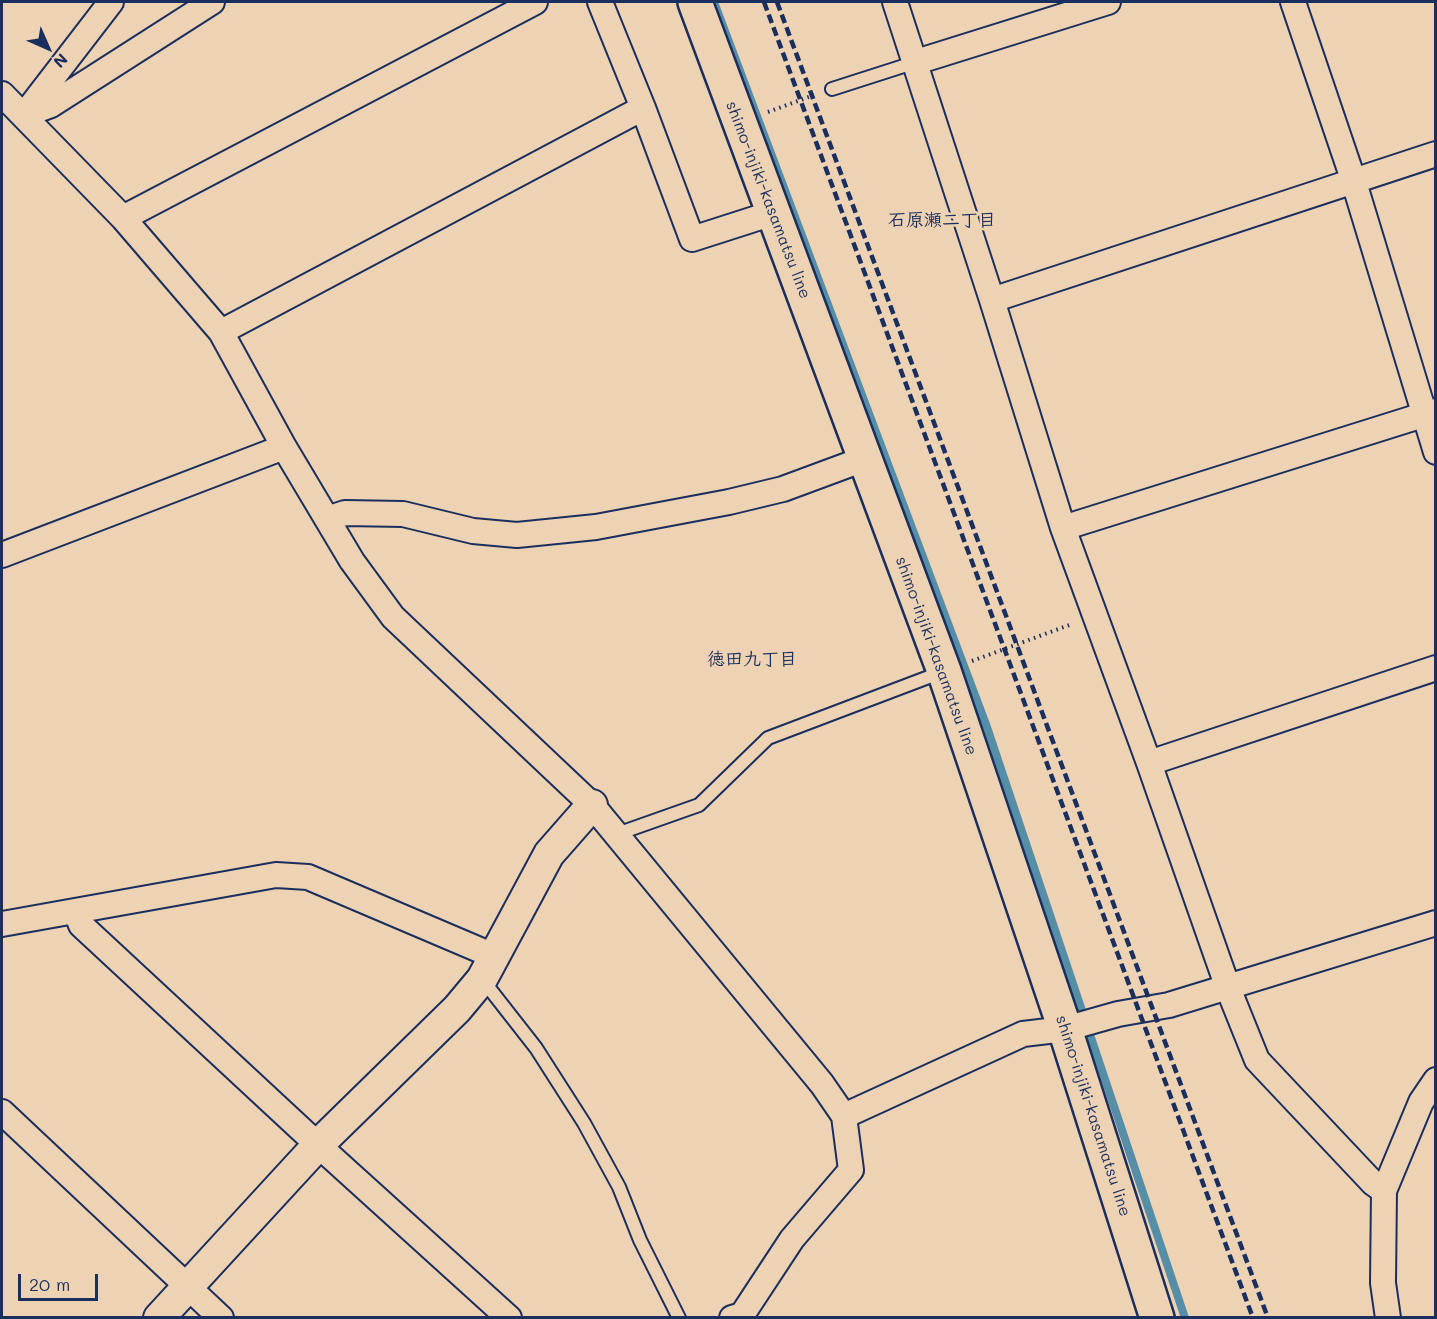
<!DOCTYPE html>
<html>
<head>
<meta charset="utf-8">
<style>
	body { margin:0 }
	#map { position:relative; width:1437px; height:1319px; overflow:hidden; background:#edd2b4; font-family:Mali,sans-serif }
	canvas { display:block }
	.frame { position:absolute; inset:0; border:3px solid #1b2f5e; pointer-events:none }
	.north { position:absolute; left:18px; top:18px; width:60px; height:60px; -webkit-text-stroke:4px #edd2b4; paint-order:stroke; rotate:135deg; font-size:16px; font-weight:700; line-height:24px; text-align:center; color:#1b2f5e }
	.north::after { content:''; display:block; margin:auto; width:21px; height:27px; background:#1b2f5e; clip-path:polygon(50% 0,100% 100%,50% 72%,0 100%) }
	.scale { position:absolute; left:18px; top:1274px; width:80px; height:27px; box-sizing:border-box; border:3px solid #1b2f5e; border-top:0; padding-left:8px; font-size:18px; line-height:21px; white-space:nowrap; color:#1b2f5e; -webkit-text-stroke:4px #edd2b4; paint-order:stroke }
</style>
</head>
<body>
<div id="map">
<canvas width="1437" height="1319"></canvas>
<div class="frame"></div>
<div class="north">N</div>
<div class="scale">20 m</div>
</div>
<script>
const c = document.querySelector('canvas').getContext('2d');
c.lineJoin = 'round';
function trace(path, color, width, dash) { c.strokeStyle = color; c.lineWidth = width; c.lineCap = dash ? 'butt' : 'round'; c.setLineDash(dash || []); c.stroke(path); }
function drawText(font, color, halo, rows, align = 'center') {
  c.font = font + ' Mali,"Klee One",sans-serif'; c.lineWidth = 5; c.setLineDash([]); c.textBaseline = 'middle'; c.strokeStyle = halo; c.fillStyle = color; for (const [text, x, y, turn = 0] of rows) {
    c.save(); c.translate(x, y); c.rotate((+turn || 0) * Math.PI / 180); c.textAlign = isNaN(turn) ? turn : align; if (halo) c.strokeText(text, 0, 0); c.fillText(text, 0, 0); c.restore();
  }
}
trace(new Path2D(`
	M 714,2 L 987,727 L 1185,1318`), '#568ea8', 8);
const service = new Path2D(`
	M 832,89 L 913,63
	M 617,834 L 699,805 L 768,738 L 942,672
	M 482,979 L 536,1048 L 584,1123 L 619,1187 L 640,1240 L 679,1318`);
const minor = new Path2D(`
	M 600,2 L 643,108
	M 895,2 L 992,300 L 1063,528 L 1149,763 L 1228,988 L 1257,1060 L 1373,1183 L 1384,1191
	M 1293,2 L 1353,179 L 1436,452
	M 913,63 L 1108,2
	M 2,94 L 123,218 L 221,332 L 284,447 L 352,561 L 393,617 L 592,805 L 822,1084 L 844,1116 L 851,1170 L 792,1239 L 742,1315 L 732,1318
	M 24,115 L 51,105 L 212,2
	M 24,115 L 111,2
	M 123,218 L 535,2
	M 992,300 L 1436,154
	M 221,332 L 643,108 L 692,239 L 773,213
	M 327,519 L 345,513 L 403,514 L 473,531 L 517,535 L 596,527 L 729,502 L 783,489 L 864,459
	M 1063,528 L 1436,411
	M 2,555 L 284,447
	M 1149,763 L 1436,668
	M 76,912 L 81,925 L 318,1145 L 509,1318
	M 2,924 L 276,875 L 308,877 L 482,951 L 495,958
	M 2,1112 L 221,1318
	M 844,1116 L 1023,1034 L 1065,1029 L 1118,1014 L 1169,1005 L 1436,923
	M 1388,1318 L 1383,1283 L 1384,1191 L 1421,1102 L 1436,1080`);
const tertiary = new Path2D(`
	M 159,1318 L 318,1145 L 457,1009 L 482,979 L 549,854 L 592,805`);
const secondary = new Path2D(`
	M 695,2 L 944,671 L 1065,1029 L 1157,1318`);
trace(service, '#1b2f5e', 16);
trace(minor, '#1b2f5e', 28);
trace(tertiary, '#1b2f5e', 34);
trace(secondary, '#1b2f5e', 38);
trace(new Path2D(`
	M 768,112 L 814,95
	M 972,661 L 1072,624`), '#1b2f5e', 4, [1.5, 4.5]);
trace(service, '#edd2b4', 12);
trace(minor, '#edd2b4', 24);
trace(tertiary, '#edd2b4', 30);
trace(secondary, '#edd2b4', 33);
trace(new Path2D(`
	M 764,2 L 1253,1318
	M 777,2 L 1268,1318`), '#1b2f5e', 4.5, [9, 4.5]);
drawText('16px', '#1b2f5e', '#edd2b4', [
	["shimo-injiki-kasamatsu line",768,200,69],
	["shimo-injiki-kasamatsu line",936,656,70],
	["shimo-injiki-kasamatsu line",1093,1116,72]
]);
drawText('bold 18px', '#1b2f5e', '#edd2b4', [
	["石原瀬二丁目",942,220],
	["徳田九丁目",752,659]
]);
</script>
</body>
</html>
